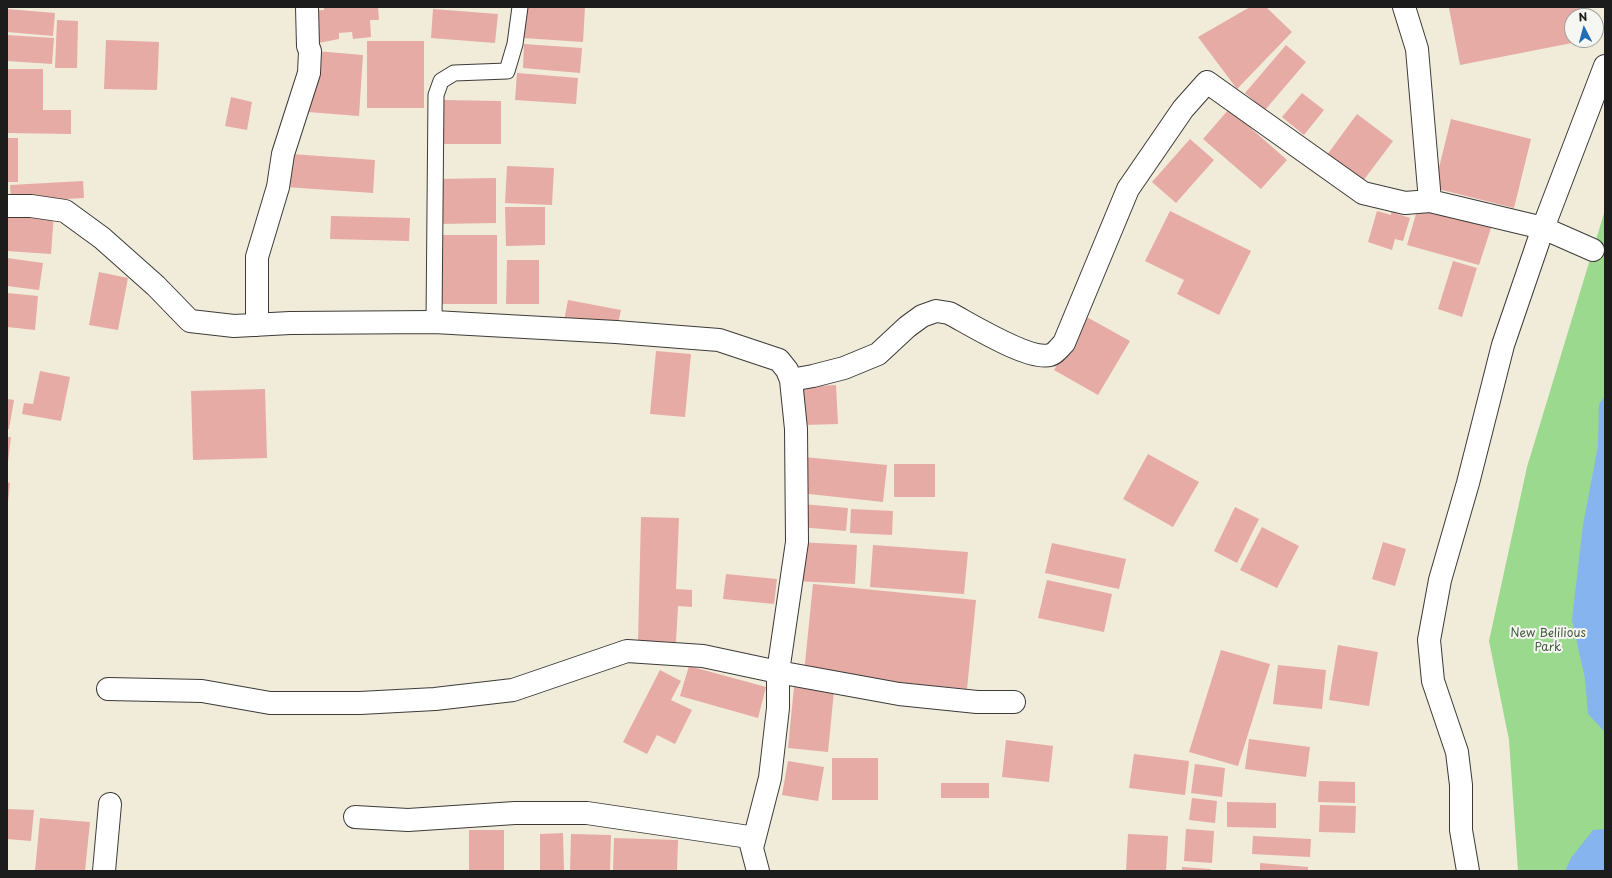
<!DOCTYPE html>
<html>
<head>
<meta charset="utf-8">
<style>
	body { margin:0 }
	#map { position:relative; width:1612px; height:878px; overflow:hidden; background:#f1ebda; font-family:"Playpen Sans",sans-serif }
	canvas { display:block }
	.frame { position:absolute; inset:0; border:8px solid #1c1c1c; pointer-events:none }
	.north { position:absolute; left:1564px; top:8px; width:40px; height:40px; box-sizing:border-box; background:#f6f6f2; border:1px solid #9f9f9c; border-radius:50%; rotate:354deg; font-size:11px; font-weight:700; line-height:16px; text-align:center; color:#1c1c1c }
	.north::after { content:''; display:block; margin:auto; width:14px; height:18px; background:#1f6fb2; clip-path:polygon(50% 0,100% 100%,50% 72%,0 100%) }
</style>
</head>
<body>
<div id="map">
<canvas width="1612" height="878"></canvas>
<div class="frame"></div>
<div class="north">N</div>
</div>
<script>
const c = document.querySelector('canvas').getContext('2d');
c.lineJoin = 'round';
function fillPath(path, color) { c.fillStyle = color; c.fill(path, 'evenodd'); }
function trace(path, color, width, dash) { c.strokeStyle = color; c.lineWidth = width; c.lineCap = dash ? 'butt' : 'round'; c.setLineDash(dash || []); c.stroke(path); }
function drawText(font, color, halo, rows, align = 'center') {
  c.font = font + ' "Playpen Sans",sans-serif'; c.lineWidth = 4; c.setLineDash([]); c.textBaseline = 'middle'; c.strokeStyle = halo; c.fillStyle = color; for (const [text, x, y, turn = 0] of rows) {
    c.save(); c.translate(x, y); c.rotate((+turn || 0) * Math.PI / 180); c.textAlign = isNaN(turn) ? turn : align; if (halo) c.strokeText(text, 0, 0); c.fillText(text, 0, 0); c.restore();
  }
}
fillPath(new Path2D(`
	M 1605,210 L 1605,871 L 1518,871 L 1509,740 L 1489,641 L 1527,467 Z`), '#9bd98e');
fillPath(new Path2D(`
	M 1605,396 L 1605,732 L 1588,714 L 1585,679 L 1572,620 L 1583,525 L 1598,446 L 1599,404 Z
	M 1605,829 L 1605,871 L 1565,871 L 1571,858 L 1593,830 Z`), '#85b4ef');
fillPath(new Path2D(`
	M 324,7 L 378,7 L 379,20 L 370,20 L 371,37 L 353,39 L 352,32 L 339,33 L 339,39 L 308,45 L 309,11 L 324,10 Z
	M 525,7 L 585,7 L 583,42 L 523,38 Z
	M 1250,7 L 1266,7 L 1292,32 L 1237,89 L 1198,37 Z
	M 1454,7 L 1580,7 L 1582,16 L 1572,16 L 1572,40 L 1582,41 L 1460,65 L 1449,8 Z
	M 7,9 L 55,13 L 53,36 L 7,32 Z
	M 433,9 L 498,14 L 495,43 L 431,38 Z
	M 57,20 L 78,21 L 77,68 L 55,68 Z
	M 7,35 L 54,38 L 52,64 L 7,61 Z
	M 106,40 L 159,42 L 157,90 L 104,89 Z
	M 367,41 L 424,41 L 424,108 L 367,108 Z
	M 524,44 L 582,48 L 580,73 L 523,68 Z
	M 1286,45 L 1306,62 L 1265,110 L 1245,93 Z
	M 316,51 L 363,55 L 359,116 L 308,112 L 309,94 Z
	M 7,69 L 43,69 L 43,110 L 71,110 L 71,134 L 7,133 Z
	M 517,73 L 578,78 L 576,104 L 515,100 Z
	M 1302,93 L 1324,110 L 1304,135 L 1282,117 Z
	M 231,97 L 252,102 L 247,130 L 225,126 Z
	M 442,100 L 501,101 L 501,144 L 441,144 Z
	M 1229,109 L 1287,160 L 1261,189 L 1203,139 Z
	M 1357,114 L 1393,141 L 1363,181 L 1327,155 Z
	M 1451,119 L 1531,139 L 1514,208 L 1434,188 Z
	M 7,138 L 18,138 L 18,182 L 7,182 Z
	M 1190,139 L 1214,160 L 1176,203 L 1152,182 Z
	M 292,154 L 375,160 L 373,193 L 286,187 Z
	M 507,166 L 554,168 L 552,205 L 505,203 Z
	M 496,178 L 496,223 L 437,224 L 437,179 Z
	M 83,181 L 84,198 L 11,202 L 10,185 Z
	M 505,207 L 545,207 L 545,245 L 506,246 Z
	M 1418,207 L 1491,228 L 1479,265 L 1407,245 Z
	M 7,210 L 54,213 L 51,254 L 7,251 Z
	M 1170,211 L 1251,251 L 1219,315 L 1177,294 L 1184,280 L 1145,261 Z
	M 1377,211 L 1391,215 L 1391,212 L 1410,218 L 1403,241 L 1395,239 L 1392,250 L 1368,242 Z
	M 331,216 L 410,218 L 409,241 L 330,239 Z
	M 439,235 L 497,235 L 497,304 L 439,304 Z
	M 7,258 L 43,263 L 39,290 L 7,286 Z
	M 507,260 L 539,260 L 539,304 L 506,304 Z
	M 1453,261 L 1477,268 L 1462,317 L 1438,309 Z
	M 99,272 L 128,278 L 118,330 L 89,325 Z
	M 7,293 L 38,296 L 35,330 L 7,327 Z
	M 568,300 L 621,310 L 616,332 L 564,321 Z
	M 1085,316 L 1130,341 L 1098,395 L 1054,370 Z
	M 656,351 L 691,354 L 685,417 L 650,414 Z
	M 40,371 L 70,377 L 61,421 L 22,414 L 24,403 L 33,404 Z
	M 836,385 L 838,424 L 804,425 L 800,387 Z
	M 265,389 L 267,458 L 193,460 L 191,391 Z
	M 7,399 L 14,400 L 9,429 L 7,429 Z
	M 7,437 L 11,437 L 8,462 L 7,462 Z
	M 1148,454 L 1199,482 L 1173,527 L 1123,499 Z
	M 804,457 L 887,465 L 883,502 L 800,493 Z
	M 894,464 L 935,464 L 935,497 L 894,497 Z
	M 7,482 L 10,483 L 8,502 L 7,502 Z
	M 802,504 L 848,508 L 846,531 L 800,527 Z
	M 1235,507 L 1259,519 L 1237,563 L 1214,551 Z
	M 851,509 L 893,511 L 892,535 L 850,533 Z
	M 641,517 L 679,518 L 676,589 L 692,590 L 692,607 L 678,606 L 676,642 L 638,641 Z
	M 1262,527 L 1299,546 L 1277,588 L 1240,570 Z
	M 797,542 L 857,545 L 855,584 L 795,581 Z
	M 1383,542 L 1406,549 L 1395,586 L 1372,579 Z
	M 1052,543 L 1126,559 L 1119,589 L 1045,573 Z
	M 873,545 L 968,552 L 964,594 L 870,587 Z
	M 726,574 L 777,579 L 774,604 L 723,599 Z
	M 1047,580 L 1112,594 L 1104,632 L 1038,618 Z
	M 813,584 L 976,600 L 967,689 L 804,673 Z
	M 1338,645 L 1378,652 L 1369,706 L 1329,700 Z
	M 1221,650 L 1270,664 L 1238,766 L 1189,752 Z
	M 1278,665 L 1326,670 L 1322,709 L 1273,704 Z
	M 689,666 L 766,687 L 758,718 L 680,696 Z
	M 660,670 L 681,681 L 671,700 L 692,710 L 675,744 L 657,735 L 647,754 L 623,742 Z
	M 794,687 L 834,691 L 828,752 L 788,748 Z
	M 1249,739 L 1310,747 L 1306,777 L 1245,769 Z
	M 1006,740 L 1053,746 L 1049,782 L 1002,777 Z
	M 1134,754 L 1189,761 L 1185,795 L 1129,788 Z
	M 832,758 L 878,758 L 878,800 L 832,800 Z
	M 788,761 L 824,767 L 818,801 L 782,795 Z
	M 1195,764 L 1225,768 L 1222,797 L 1191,793 Z
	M 1319,781 L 1355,782 L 1355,803 L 1318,802 Z
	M 941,783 L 989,783 L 989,798 L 941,798 Z
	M 1192,798 L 1217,801 L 1215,823 L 1189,820 Z
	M 1227,802 L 1276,803 L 1276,828 L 1227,827 Z
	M 1320,805 L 1356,806 L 1355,833 L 1319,832 Z
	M 7,809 L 34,810 L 31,841 L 7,839 Z
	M 40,818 L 90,822 L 85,871 L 35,871 Z
	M 1186,829 L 1214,831 L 1212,863 L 1184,861 Z
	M 469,830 L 504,830 L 504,871 L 469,871 Z
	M 563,833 L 564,871 L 540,871 L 540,834 Z
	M 571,834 L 611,835 L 610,871 L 570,871 Z
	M 1128,834 L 1168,836 L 1166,871 L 1126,871 Z
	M 1253,836 L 1311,839 L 1310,857 L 1252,854 Z
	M 614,838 L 678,840 L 677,871 L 613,871 Z
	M 1260,863 L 1308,867 L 1308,871 L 1260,871 Z
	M 1182,867 L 1211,869 L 1211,871 L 1182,871 Z`), '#e6aba5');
const lane = new Path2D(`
	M 434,322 L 436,95 L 441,81 L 454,73 L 507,71 L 515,44 L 520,7`);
const street = new Path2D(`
	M 1404,7 L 1417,49 L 1430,201
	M 7,206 L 31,206 L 65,211 L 102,238 L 156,286 L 190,321 L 234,326 L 290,323 L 434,322 L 616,332 L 719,340 L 779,360 L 787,370 L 791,380 L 796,429 L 797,542 L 778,672 L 899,694 L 977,702 L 1014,702
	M 257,325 L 257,257 L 278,187 L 283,154 L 309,73 L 310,51 L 308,46 L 307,7
	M 791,380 L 813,376 L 844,368 L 878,354 L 907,327 L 922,316 L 936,311 L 949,313 C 970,324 1029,361 1050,355 C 1055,354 1060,347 1064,343 L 1128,189 L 1183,109 L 1207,82 L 1363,193 L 1405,203 L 1430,201 L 1543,228 L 1593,250
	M 108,689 L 202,691 L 270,703 L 360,703 L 435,699 L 513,690 L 627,651 L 703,656 L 778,672 L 778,708 L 770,778 L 752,848
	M 355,817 L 408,820 L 515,813 L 587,813 L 749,837 L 758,871
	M 104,871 L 110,804
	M 1468,871 L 1461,830 L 1461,785 L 1457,752 L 1433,681 L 1429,640 L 1440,580 L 1468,483 L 1503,345 L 1543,228 L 1605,66`);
trace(lane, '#3c3b38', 17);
trace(street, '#3c3b38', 24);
trace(lane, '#fff', 15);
trace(street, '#fff', 22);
drawText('12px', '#485e44', '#f6f6f2', [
	["New Belilious",1548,634],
	["Park",1548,648]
]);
</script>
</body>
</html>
